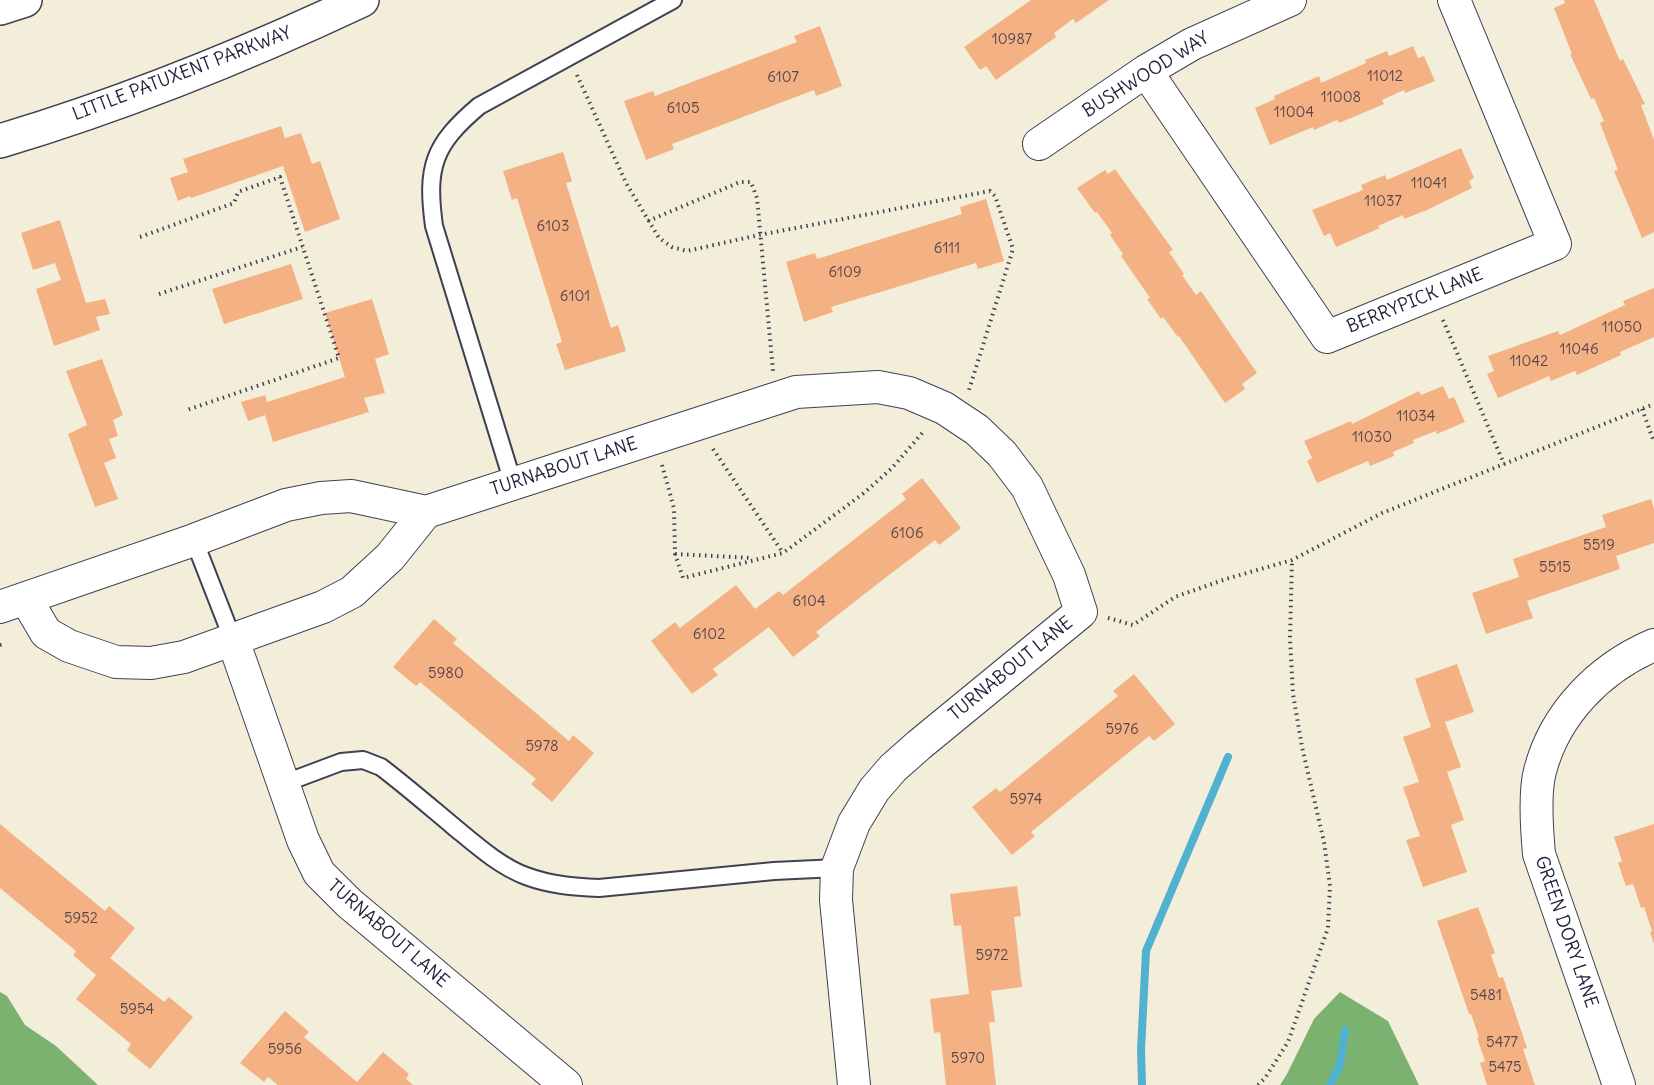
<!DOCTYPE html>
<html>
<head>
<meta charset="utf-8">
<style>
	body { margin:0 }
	canvas { display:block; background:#f3eeda }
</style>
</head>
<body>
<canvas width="1654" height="1085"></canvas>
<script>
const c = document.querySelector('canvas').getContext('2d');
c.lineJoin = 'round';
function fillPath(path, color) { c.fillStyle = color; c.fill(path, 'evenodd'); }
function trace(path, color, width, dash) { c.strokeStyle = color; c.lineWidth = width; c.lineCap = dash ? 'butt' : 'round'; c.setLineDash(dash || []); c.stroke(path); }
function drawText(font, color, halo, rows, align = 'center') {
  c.font = font + ' Delius,sans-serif'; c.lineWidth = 5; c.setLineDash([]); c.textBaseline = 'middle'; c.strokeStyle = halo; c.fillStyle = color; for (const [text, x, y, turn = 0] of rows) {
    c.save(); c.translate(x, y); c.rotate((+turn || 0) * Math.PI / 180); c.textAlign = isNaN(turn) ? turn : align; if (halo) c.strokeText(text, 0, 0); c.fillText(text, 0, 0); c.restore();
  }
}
fillPath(new Path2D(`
	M 0,992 L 7,996 L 25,1025 L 56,1046 L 98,1085 L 0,1085 Z
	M 1340,992 L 1388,1021 L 1419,1085 L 1280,1085 L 1287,1074 L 1314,1019 Z`), '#7cb270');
trace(new Path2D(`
	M 1142,1085 L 1141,1050 L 1146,951 L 1228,757
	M 1330,1085 L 1340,1065 L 1345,1030`), '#51b1d0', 8);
fillPath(new Path2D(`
	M 1031,0 L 1109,0 L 1076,23 L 1073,19 L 1054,33 L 1056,37 L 996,80 L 986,66 L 980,70 L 964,47 Z
	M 1564,0 L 1594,0 L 1620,61 L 1623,59 L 1645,104 L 1641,105 L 1654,140 L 1654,232 L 1642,238 L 1614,171 L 1618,170 L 1600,123 L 1604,121 L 1594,98 L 1591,99 L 1570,54 L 1572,54 L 1554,8 L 1565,3 Z
	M 820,26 L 842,86 L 816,96 L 814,90 L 672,144 L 674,149 L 646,160 L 624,101 L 653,91 L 655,96 L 797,42 L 794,36 Z
	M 1413,46 L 1418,58 L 1424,56 L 1435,81 L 1405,93 L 1404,90 L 1382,100 L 1384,104 L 1339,123 L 1337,120 L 1314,130 L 1313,127 L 1270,145 L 1255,108 L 1275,99 L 1274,96 L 1319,76 L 1321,83 L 1366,63 L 1365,60 L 1387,51 L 1389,56 Z
	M 281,126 L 285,138 L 301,133 L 312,164 L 320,161 L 340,219 L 305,232 L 283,166 L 191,198 L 190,196 L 178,201 L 170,178 L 188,172 L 183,159 Z
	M 1461,148 L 1474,178 L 1469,181 L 1472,188 L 1427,210 L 1404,219 L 1403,215 L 1378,226 L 1380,228 L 1336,247 L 1330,233 L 1324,236 L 1312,210 L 1363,190 L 1361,185 L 1385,175 L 1387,180 Z
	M 563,152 L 572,181 L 566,183 L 611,328 L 618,325 L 626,351 L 565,370 L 556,344 L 562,342 L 517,198 L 512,200 L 503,171 Z
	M 1115,169 L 1173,250 L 1169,252 L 1184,274 L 1182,275 L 1196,295 L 1201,291 L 1257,373 L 1242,384 L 1245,389 L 1225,403 L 1179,336 L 1178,337 L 1163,317 L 1161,319 L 1147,299 L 1150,298 L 1121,256 L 1123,254 L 1110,235 L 1112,233 L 1097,212 L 1095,213 L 1077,188 L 1105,170 L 1108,174 Z
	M 986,199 L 1004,261 L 978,269 L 976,263 L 831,307 L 833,312 L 804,322 L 786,262 L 815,253 L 817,259 L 962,214 L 960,207 Z
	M 60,220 L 86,303 L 105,299 L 110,314 L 96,317 L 100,330 L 54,346 L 36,289 L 61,280 L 55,263 L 33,270 L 21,233 Z
	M 291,264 L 303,299 L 224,324 L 212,289 Z
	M 1654,288 L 1654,337 L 1620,352 L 1621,355 L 1577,375 L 1575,371 L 1551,381 L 1549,376 L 1498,398 L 1487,374 L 1494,371 L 1488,356 L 1558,331 L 1560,335 L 1625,305 L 1623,301 Z
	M 372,299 L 389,354 L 375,359 L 385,393 L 364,398 L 369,412 L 273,442 L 265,415 L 248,421 L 241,402 L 265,395 L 267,402 L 345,377 L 325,313 Z
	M 102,359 L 123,415 L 113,420 L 118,436 L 109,439 L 116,458 L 104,463 L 118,499 L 95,507 L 68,434 L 87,425 L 66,371 Z
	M 1443,386 L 1449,399 L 1454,397 L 1465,422 L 1437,434 L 1436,431 L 1413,440 L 1414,443 L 1393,452 L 1394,456 L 1370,466 L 1368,461 L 1317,483 L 1307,461 L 1312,458 L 1304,441 L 1351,421 L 1352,424 L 1419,391 L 1421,395 Z
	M 922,478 L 961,528 L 939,545 L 935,540 L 876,585 L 816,632 L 820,636 L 793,657 L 769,627 L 713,669 L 718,675 L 692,694 L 651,641 L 675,622 L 680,628 L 736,585 L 755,609 L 779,591 L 783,595 L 906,499 L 902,494 Z
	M 1651,499 L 1654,509 L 1654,543 L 1616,556 L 1620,569 L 1527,601 L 1533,618 L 1486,634 L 1472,593 L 1519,577 L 1513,559 L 1606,527 L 1602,515 Z
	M 434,619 L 457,639 L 453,643 L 569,741 L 573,735 L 594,753 L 552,802 L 531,784 L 536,779 L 420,682 L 416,686 L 393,667 Z
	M 1457,664 L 1474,712 L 1445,722 L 1461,767 L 1447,772 L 1464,820 L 1451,825 L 1467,872 L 1423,887 L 1406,840 L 1420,836 L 1403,787 L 1419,782 L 1403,737 L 1431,727 L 1415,679 Z
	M 1134,674 L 1175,724 L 1154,741 L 1149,736 L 1031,832 L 1035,836 L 1012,855 L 972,807 L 996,788 L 1000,792 L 1118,696 L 1113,691 Z
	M 0,824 L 105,911 L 109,906 L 135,928 L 110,958 L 164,1002 L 169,997 L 193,1017 L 150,1069 L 127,1050 L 131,1044 L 76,999 L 96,975 L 73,955 L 76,951 L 0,888 Z
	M 1654,824 L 1654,944 L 1650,932 L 1652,931 L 1644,907 L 1641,908 L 1633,884 L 1626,886 L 1618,863 L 1622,861 L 1614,837 Z
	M 1017,886 L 1021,916 L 1014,917 L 1022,987 L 991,991 L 995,1022 L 989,1022 L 996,1085 L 946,1085 L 940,1032 L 934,1033 L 930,999 L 969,994 L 961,925 L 954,926 L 950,894 Z
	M 1478,907 L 1495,953 L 1491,955 L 1499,978 L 1503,977 L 1527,1048 L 1523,1049 L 1535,1085 L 1487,1085 L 1480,1063 L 1485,1061 L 1477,1038 L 1479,1037 L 1471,1014 L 1469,1014 L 1437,921 Z
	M 285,1011 L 309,1032 L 304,1037 L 357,1082 L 383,1052 L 409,1074 L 406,1079 L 413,1085 L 278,1085 L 268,1077 L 264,1082 L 240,1063 Z`), '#f4b184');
const lane = new Path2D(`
	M 513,483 L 434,226 C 426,167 433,145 479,106 L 673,0
	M 194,540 L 233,640
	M 285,783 L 341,762 L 363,760 L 381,767 C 406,786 429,806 453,826 C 475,844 499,866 526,876 C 550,885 574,887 599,888 L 774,871 L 837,868`);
const street = new Path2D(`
	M 1146,71 L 1327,337 L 1555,244 L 1454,0
	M 1039,144 L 1146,71 L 1192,44 L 1290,0
	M 26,599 L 46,633 L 69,646 L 116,662 L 151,663 L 184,657 L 323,607 L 352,592 L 390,557 L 426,512
	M 0,607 L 194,540 L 286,505 L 321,498 L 351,496 L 426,512 L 796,392 L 878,387 L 909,393 L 944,408 L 977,430 L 1002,454 L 1027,487 L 1069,575 L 1081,612 L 919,745 L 893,768 L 874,790 L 854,823 L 837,868 L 836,900 L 854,1085
	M 233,640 L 303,840 L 319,873 L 349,903 L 566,1085
	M 1619,1085 L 1539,854 C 1537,832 1534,793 1540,771 C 1555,713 1600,668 1654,645`);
const secondary = new Path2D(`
	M 0,8 L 25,0
	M 0,141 C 124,104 245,55 362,0`);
trace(lane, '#414153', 20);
trace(street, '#414153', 34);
trace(secondary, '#414153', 36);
trace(new Path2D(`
	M 577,75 L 626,183 L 659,238 L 672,247 L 687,251 L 759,235 L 990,191 L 995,196 L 1013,249 L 969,390
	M 648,221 L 740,182 L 751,182 L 757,198 L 773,371
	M 140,237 L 234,203 L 238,192 L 280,177 L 339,358 L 187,410
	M 159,294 L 302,247
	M 1443,320 L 1504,464
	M 1642,409 L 1654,442
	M 713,449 L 783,553
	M 662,465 L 674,508 L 675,554 L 683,578 L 783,553 L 864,493 L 892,468 L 924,431
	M 675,554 L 753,558
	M 1108,618 L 1133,625 L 1175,597 L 1226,579 L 1292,560 L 1382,513 L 1654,404
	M 0,645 L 3,644
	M 1258,1085 L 1265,1078 L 1288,1042 L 1328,928 L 1330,886 L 1324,842 L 1302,747 L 1293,694 L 1290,639 L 1292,560`), '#414153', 4, [1.5, 4.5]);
trace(lane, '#fff', 16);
trace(street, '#fff', 32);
trace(secondary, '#fff', 33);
drawText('15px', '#56464d', null, [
	["10987",1012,40],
	["11012",1385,77],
	["6107",783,78],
	["11008",1341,98],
	["6105",683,109],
	["11004",1294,113],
	["11041",1429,184],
	["11037",1383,202],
	["6103",553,227],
	["6111",947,249],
	["6109",845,273],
	["6101",575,297],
	["11050",1622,328],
	["11046",1579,350],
	["11042",1529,362],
	["11034",1416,417],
	["11030",1372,438],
	["6106",907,534],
	["5519",1599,546],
	["5515",1555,568],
	["6104",809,602],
	["6102",709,635],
	["5980",446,674],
	["5976",1122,730],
	["5978",542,747],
	["5974",1026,800],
	["5952",81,919],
	["5972",992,956],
	["5481",1486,996],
	["5954",137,1010],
	["5477",1502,1043],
	["5956",285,1050],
	["5970",968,1059],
	["5475",1505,1068]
]);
drawText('18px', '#22223b', '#fff', [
	["LITTLE PATUXENT PARKWAY",182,74,-21],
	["BUSHWOOD WAY",1146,75,-32],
	["BERRYPICK LANE",1415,301,-22],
	["TURNABOUT LANE",564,467,-18],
	["TURNABOUT LANE",1011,669,-39],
	["GREEN DORY LANE",1566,932,71],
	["TURNABOUT LANE",388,934,41]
]);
</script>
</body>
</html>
